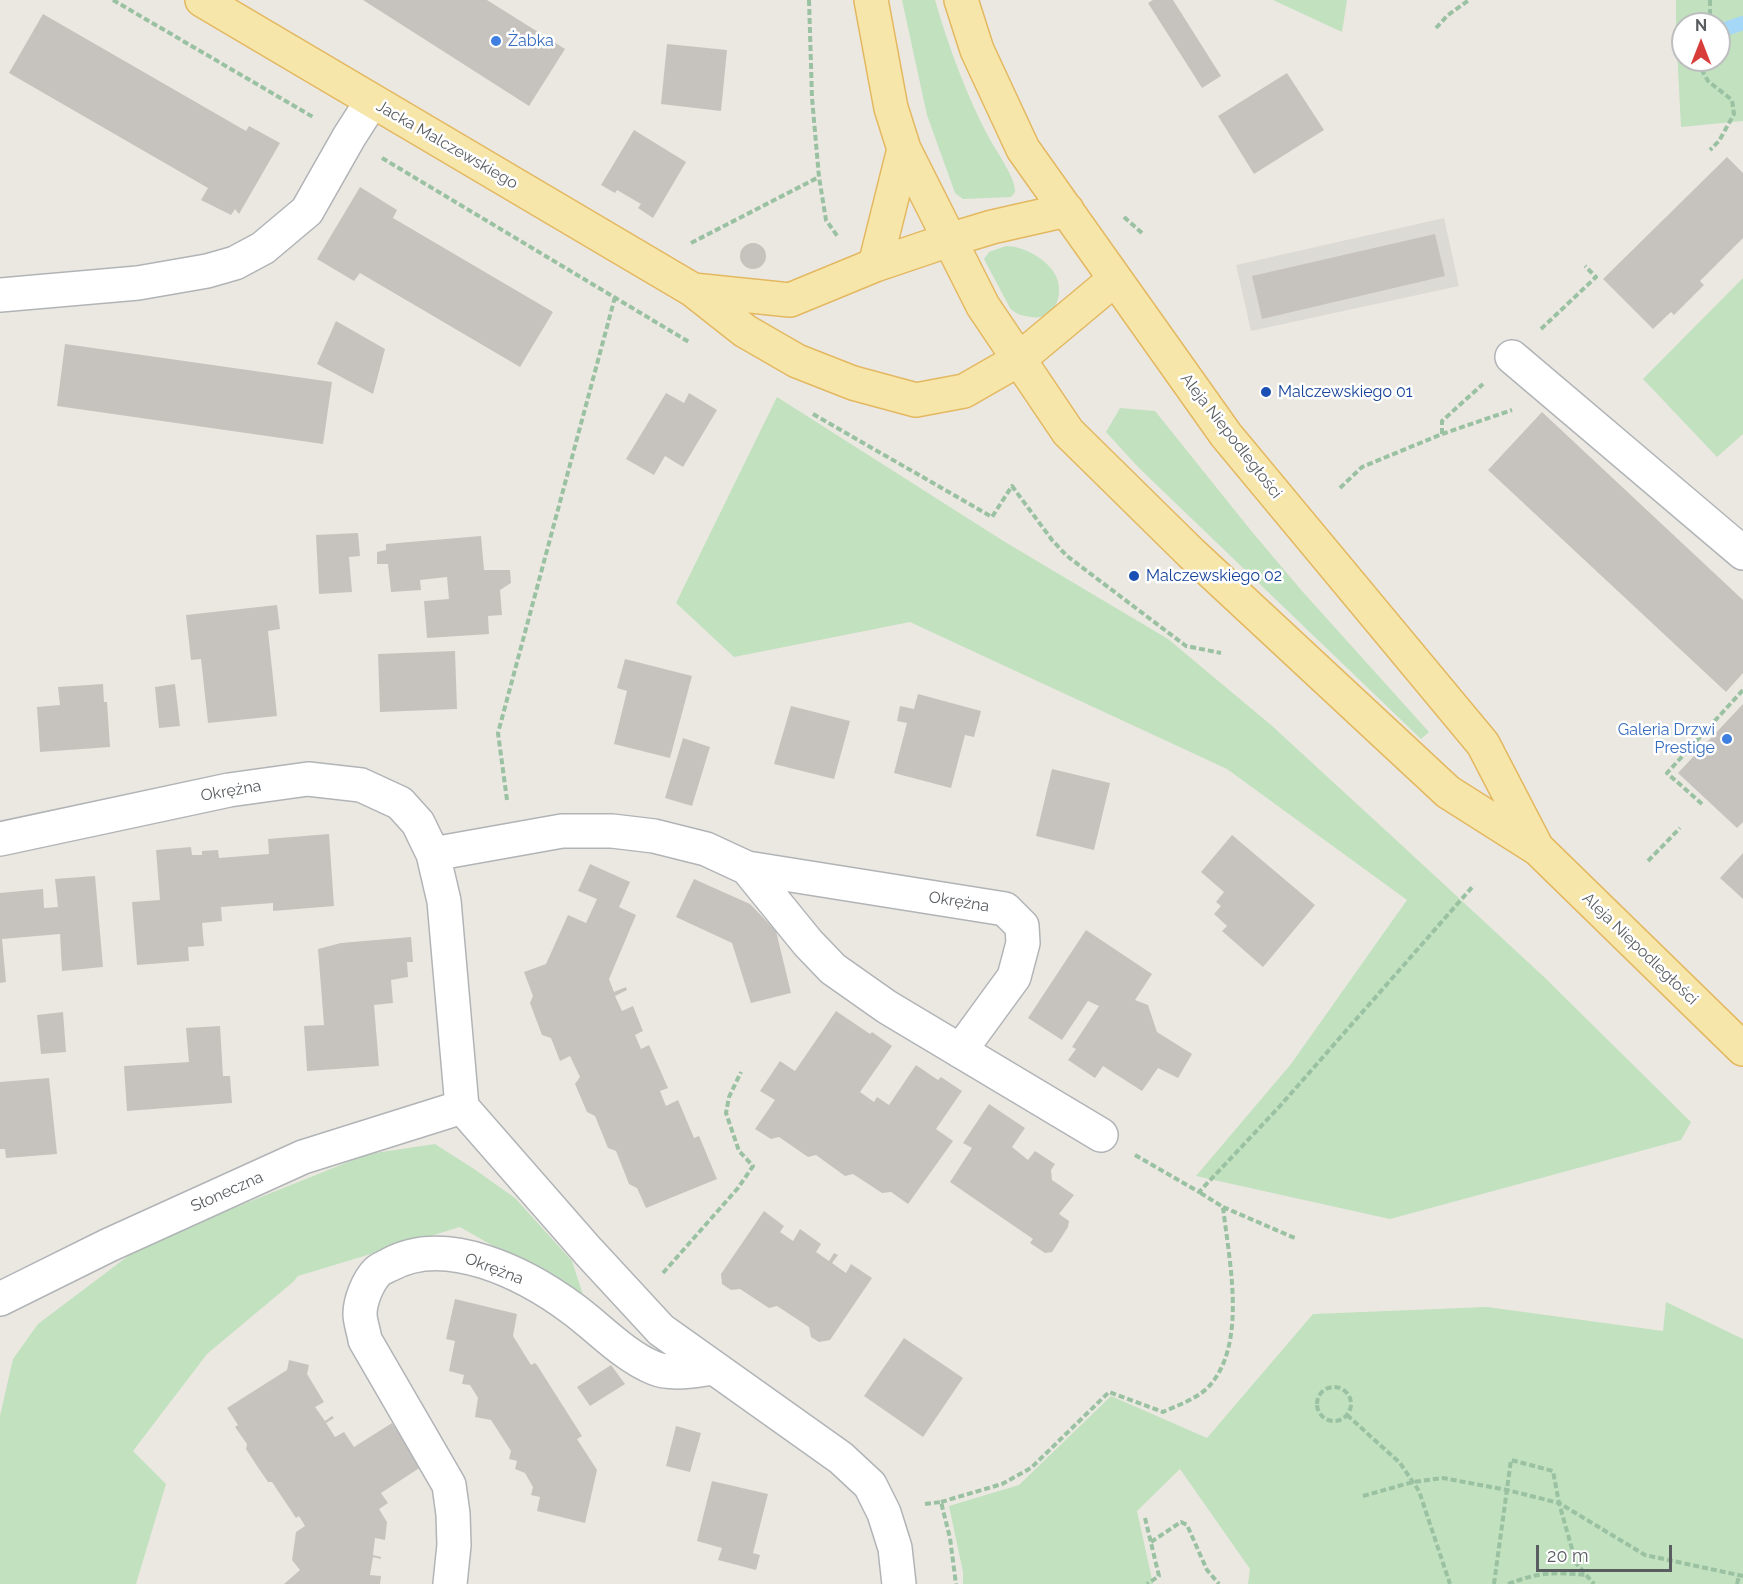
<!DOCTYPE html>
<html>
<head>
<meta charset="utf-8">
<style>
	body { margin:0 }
	#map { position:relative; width:1743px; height:1584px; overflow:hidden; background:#ebe8e1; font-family:Raleway,sans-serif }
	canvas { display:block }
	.north { position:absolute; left:1671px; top:12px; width:60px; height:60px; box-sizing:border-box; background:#fff; border:2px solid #bdbebf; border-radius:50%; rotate:0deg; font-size:16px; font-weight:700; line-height:24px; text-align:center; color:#595d60 }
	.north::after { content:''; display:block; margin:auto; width:21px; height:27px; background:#d83d39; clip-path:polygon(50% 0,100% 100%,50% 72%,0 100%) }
	.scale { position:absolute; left:1536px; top:1545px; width:136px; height:27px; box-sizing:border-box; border:3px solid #595d60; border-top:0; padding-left:8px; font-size:18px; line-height:21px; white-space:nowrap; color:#595d60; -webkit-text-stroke:4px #fff; paint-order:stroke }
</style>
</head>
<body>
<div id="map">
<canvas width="1743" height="1584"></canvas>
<div class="north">N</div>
<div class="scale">20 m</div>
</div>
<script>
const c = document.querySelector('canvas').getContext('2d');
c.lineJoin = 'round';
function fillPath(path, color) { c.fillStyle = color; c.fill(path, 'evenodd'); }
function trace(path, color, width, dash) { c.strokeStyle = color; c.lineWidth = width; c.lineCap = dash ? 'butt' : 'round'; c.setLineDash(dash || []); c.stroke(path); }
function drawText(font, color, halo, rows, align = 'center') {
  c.font = font + ' Raleway,sans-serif'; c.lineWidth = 5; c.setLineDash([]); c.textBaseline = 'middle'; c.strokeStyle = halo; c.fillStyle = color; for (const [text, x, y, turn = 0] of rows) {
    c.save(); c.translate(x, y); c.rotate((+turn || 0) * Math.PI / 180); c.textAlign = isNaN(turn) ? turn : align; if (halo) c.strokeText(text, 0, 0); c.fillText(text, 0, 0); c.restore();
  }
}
fillPath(new Path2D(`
	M 1444,218 L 1459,286 L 1251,331 L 1236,265 Z`), '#dcdad5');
fillPath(new Path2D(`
	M 902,0 L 935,0 C 949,48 966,94 989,138 C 996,151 1016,178 1015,192 L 1011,197 L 963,199 L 955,193 L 927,115 Z
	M 1273,0 L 1347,0 L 1342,32 Z
	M 1676,0 L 1743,0 L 1743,121 L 1681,127 L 1676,31 ZM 1683,24 L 1719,24 L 1719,60 L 1683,60 Z
	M 1006,246 C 1023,246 1048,259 1056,276 C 1065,295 1054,321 1031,317 C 1023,316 1015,314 1010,308 L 984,259 L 989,252 Z
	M 1743,278 L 1743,434 L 1717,457 L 1643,379 Z
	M 777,397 L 1005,542 L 1168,639 L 1271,725 L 1395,839 L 1543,976 L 1691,1122 L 1681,1140 L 1390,1219 L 1196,1176 L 1291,1064 L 1407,900 L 1227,769 L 910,622 L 734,657 L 676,603 Z
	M 1120,408 L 1155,411 L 1253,533 L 1302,591 L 1429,732 L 1421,739 L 1139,468 L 1106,432 Z
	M 435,1144 L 474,1169 L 515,1198 L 572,1261 L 584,1298 L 460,1227 L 298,1276 L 293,1282 L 207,1354 L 133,1451 L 166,1484 L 136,1584 L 0,1584 L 0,1416 L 13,1359 L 38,1324 L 144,1244 L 368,1154 Z
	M 1666,1302 L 1743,1339 L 1743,1584 L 1248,1584 L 1250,1569 L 1180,1469 L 1137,1511 L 1153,1584 L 963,1584 L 963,1572 L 949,1506 L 1019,1485 L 1111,1396 L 1207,1438 L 1313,1314 L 1487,1307 L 1663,1331 Z`), '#c1e1bf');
trace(new Path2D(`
	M 1719,31 L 1743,23`), '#a5d7f7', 14);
fillPath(new Path2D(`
	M 363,0 L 487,0 L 565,49 L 529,106 Z
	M 1153,0 L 1173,0 L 1221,76 L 1202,88 L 1148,3 Z
	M 43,14 L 246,131 L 249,126 L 280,143 L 239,214 L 235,209 L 231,215 L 201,200 L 208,188 L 9,73 Z
	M 667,44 L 727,50 L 721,111 L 661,104 Z
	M 1287,73 L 1324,130 L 1254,174 L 1218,116 Z
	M 634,130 L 686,162 L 653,218 L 638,208 L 641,204 L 617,190 L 615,193 L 601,185 Z
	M 1727,157 L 1743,173 L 1743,238 L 1700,281 L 1704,285 L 1674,315 L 1671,312 L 1653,329 L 1603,279 Z
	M 360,187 L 397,210 L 393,218 L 553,312 L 520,367 L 360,273 L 354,281 L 317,259 Z
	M 1435,234 L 1445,276 L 1262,319 L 1252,276 Z
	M740 256a13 13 0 1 1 26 0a13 13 0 1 1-26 0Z
	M 336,321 L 385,349 L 373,394 L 317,364 Z
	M 65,344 L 332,382 L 323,444 L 57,406 Z
	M 666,393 L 684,403 L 689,393 L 717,410 L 683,467 L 665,456 L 654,475 L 626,459 Z
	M 1542,412 L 1743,600 L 1743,673 L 1726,692 L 1488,470 Z
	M 358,533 L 360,556 L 349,557 L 352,592 L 319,594 L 316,535 Z
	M 481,536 L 484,570 L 510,570 L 511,583 L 500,590 L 502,615 L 488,616 L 489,634 L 427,638 L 424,601 L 449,599 L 447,577 L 420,580 L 421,590 L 391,592 L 388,564 L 377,564 L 377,552 L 386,550 L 386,544 Z
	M 277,605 L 280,629 L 268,631 L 277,716 L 208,723 L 201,659 L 191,660 L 186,615 Z
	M 455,651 L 457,709 L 380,712 L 378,654 Z
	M 625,659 L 692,676 L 670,758 L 614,744 L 627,691 L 617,688 Z
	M 103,684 L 104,702 L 107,702 L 110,747 L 40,752 L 37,707 L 60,705 L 58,687 Z
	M 175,684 L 180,726 L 159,728 L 155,687 Z
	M 918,694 L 981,711 L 974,737 L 965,735 L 951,788 L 894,773 L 907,723 L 897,721 L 900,706 L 914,709 Z
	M 1743,704 L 1743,822 L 1737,828 L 1678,773 Z
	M 791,706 L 850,721 L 834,779 L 774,764 Z
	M 683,738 L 710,747 L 692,806 L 665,798 Z
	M 1052,769 L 1110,783 L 1094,850 L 1036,836 Z
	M 329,834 L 334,906 L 273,911 L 273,903 L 221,907 L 222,921 L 202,923 L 204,946 L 188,947 L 189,961 L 137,965 L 132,902 L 160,900 L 156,850 L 191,847 L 192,855 L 202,855 L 202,851 L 218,850 L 219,858 L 269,854 L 268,839 Z
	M 1232,835 L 1315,905 L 1263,967 L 1222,931 L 1227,926 L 1214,914 L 1221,906 L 1216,902 L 1224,892 L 1201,872 Z
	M 1743,853 L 1743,899 L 1720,878 Z
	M 590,864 L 630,882 L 619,907 L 636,915 L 609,979 L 614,992 L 626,987 L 627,990 L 615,996 L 622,1011 L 633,1006 L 643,1031 L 635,1035 L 641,1049 L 649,1045 L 668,1088 L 660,1091 L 666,1106 L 678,1100 L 694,1138 L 699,1136 L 717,1179 L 646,1208 L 637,1188 L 629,1184 L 616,1151 L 608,1148 L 595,1116 L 587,1112 L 575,1084 L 580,1077 L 570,1056 L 560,1061 L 551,1038 L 542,1035 L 530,1003 L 533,996 L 524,972 L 546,964 L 568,915 L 586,923 L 597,899 L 578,891 Z
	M 95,876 L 103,967 L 62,971 L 60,934 L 2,939 L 6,982 L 0,983 L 0,893 L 43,889 L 44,908 L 58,907 L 55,879 Z
	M 694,879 L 750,904 L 776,931 L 791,993 L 751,1003 L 732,943 L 676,917 Z
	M 1086,930 L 1152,974 L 1135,1000 L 1148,1005 L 1157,1032 L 1192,1054 L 1178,1078 L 1158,1068 L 1142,1091 L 1103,1066 L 1095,1078 L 1068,1060 L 1076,1049 L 1072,1047 L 1099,1006 L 1088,1001 L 1062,1040 L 1028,1018 Z
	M 411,937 L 413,962 L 407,962 L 408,977 L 391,980 L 393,1003 L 374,1005 L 379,1066 L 307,1071 L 304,1026 L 324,1025 L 318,949 L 341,943 Z
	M 836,1011 L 870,1034 L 872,1032 L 892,1046 L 860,1092 L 874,1102 L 877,1097 L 889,1105 L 916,1065 L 938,1080 L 941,1077 L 962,1091 L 936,1129 L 953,1141 L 908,1204 L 891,1192 L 882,1193 L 853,1174 L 845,1176 L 816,1155 L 808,1157 L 779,1137 L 771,1139 L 755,1129 L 775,1100 L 760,1091 L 780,1061 L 795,1071 Z
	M 63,1012 L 66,1052 L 41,1054 L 37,1015 Z
	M 220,1026 L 223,1076 L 230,1076 L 232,1103 L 127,1111 L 124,1066 L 189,1062 L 186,1028 Z
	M 49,1078 L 57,1154 L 6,1158 L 5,1149 L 0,1149 L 0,1082 Z
	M 989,1104 L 1025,1128 L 1012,1147 L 1028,1160 L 1035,1151 L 1055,1164 L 1051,1170 L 1052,1180 L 1074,1195 L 1059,1214 L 1069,1221 L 1068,1227 L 1052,1252 L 1045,1253 L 1030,1243 L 1033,1239 L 950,1182 L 972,1148 L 963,1143 Z
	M 764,1211 L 784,1226 L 780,1232 L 793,1241 L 800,1229 L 821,1244 L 816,1252 L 829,1261 L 834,1253 L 838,1255 L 832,1263 L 846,1273 L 851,1264 L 872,1278 L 830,1340 L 819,1342 L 811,1337 L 809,1327 L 777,1306 L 769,1308 L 740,1289 L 731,1290 L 722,1284 L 721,1274 Z
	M 455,1299 L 517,1314 L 513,1336 L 531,1365 L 535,1363 L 537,1365 L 582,1436 L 577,1439 L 597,1470 L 585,1523 L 537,1511 L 540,1497 L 531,1495 L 533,1487 L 525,1473 L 515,1469 L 517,1461 L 509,1459 L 511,1451 L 491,1420 L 475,1417 L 478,1398 L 470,1385 L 462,1384 L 464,1375 L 449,1371 L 455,1341 L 446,1339 Z
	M 904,1338 L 963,1378 L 923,1437 L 864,1396 Z
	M 289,1360 L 309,1365 L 307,1374 L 324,1402 L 315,1407 L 325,1421 L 332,1416 L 334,1418 L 326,1423 L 335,1437 L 344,1432 L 354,1447 L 392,1423 L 421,1467 L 381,1493 L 388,1503 L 379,1509 L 387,1522 L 385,1540 L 375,1538 L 373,1555 L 381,1557 L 381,1559 L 373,1557 L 370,1575 L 381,1576 L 380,1584 L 284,1584 L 300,1570 L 292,1560 L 296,1532 L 305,1526 L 299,1516 L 296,1518 L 272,1482 L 268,1482 L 257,1466 L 246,1449 L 247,1444 L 235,1427 L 238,1425 L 227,1408 L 287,1370 Z
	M 611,1365 L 625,1384 L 590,1406 L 577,1387 Z
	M 676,1426 L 701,1433 L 690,1472 L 666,1466 Z
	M 712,1481 L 768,1494 L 753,1553 L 760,1555 L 756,1570 L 718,1560 L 722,1548 L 697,1541 Z`), '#c6c3be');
const minor = new Path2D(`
	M 0,295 L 138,283 L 207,271 L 235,263 L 263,248 L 307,211 L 349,137 L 372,101
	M 1512,357 L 1743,553
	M 0,839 L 229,790 L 308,779 L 361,785 L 400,803 L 418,823 L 433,854 L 444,901 L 462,1107 L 588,1251 L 661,1330 L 841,1458 L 870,1485 L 884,1513 L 895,1548 L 899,1584
	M 433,854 L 562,831 L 612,831 L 654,836 L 706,849 L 747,868 L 808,943 L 833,969 L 887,1007 L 1101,1135
	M 747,868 L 1005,909 L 1022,926 L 1023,943 L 1014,977 L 960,1051
	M 0,1299 L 109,1245 L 303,1157 L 462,1107
	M 450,1584 L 454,1545 L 453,1514 L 449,1485 L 365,1340 C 364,1332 360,1322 360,1314 C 360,1301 368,1281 377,1272 C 380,1269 385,1267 389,1265 C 446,1233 526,1274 573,1309 C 599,1328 623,1355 654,1368 C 670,1375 695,1371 712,1368`);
const major = new Path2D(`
	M 202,0 L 693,290 L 745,331 L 797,361 L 853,383 L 916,400 L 964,391 L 1018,360 L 1115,279
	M 871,0 L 891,108 L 904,149 L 983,306 L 1068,432 L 1191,553 L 1448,792 L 1538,849 L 1743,1049
	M 961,0 L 977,50 L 1023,149 L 1226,435 L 1483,744 L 1537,848
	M 875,265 L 904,149
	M 693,290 L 790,300 L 875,265 L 949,240 L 992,227 L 1067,210`);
trace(minor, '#b1b4b7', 36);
trace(major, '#e3b861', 36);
trace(new Path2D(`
	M 113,0 L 313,117
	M 809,0 L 812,98 L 819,177 L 826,220 L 838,237
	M 1710,24 L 1710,0
	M 1436,28 L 1448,15 L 1469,0
	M 1705,60 L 1703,72 L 1708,81 L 1732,100 L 1734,114 L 1719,141 L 1710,150
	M 382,158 L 689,342
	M 1124,217 L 1142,233
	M 691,243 L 819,177
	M 1541,329 L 1596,277 L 1585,266
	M 813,414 L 992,517 L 1012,486 L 1052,540 L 1067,556 L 1186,646 L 1221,653
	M 1442,434 L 1442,421 L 1483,384
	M 1340,488 L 1362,467 L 1442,434 L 1512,410
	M 507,800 L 498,733 L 615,297
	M 1702,804 L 1667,773 L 1743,690
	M 1648,861 L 1680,828
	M 1135,1155 L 1199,1192 L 1280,1106 L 1474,885
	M 1223,1207 L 1297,1239
	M 663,1273 L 738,1188 L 753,1166 L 739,1151 L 726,1113 L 729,1097 L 741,1072
	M1317 1404a17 17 0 1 1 34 0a17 17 0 1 1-34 0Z
	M 1347,1415 L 1400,1463 L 1419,1491 L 1450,1584
	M 1363,1496 L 1413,1482 L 1443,1478 L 1507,1490 L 1559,1503 L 1576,1563 L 1594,1584
	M 941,1502 L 1002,1484 L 1031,1468 L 1109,1392 L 1163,1412 C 1178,1405 1200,1398 1211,1384 C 1247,1341 1229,1260 1223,1207 L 1199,1192
	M 925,1504 L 941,1502 L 950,1538 L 956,1584
	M 1145,1518 L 1159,1576 L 1147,1584
	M 1151,1542 L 1181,1522 L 1187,1525 L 1207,1570 L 1219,1584
	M 1494,1584 L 1511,1460 L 1553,1471 L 1559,1503 L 1645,1555 L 1743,1576
	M 1508,1584 C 1540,1572 1552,1572 1586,1575
	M 1737,1584 L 1739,1576`), '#99c1a2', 4, [6, 3]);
trace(minor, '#fff', 33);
trace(major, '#f7e6aa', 33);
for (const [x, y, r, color] of [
	[496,41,6,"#3f7fe0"],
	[1266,392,6,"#1a4fb4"],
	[1134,576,6,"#1a4fb4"],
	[1727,739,6,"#3f7fe0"]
]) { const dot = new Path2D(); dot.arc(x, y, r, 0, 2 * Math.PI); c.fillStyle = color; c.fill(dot); trace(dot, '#fff', 2); }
drawText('16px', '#366cbe', '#fff', [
	["Żabka",508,41],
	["Galeria Drzwi",1715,730,"right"],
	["Prestige",1715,748,"right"]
], 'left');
drawText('16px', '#595d60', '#fff', [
	["Jacka Malczewskiego",447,145,30],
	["Aleja Niepodległości",1231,436,52],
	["Okrężna",231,791,-10],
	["Okrężna",959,902,9],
	["Aleja Niepodległości",1640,949,44],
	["Słoneczna",227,1192,-24],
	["Okrężna",494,1269,21]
]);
drawText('16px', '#164399', '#fff', [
	["Malczewskiego 01",1278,392],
	["Malczewskiego 02",1146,576]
], 'left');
</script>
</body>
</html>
